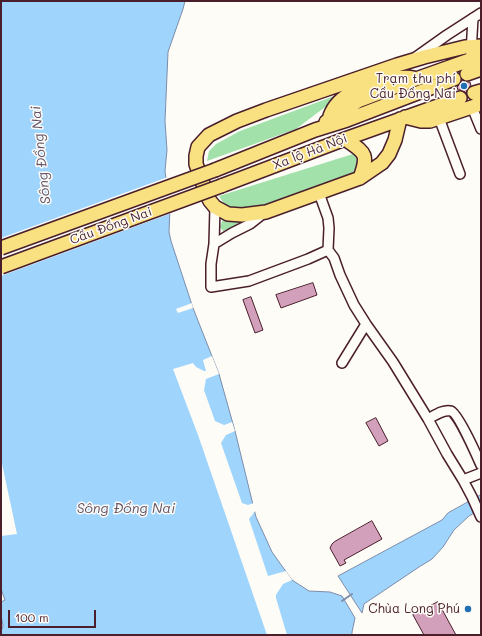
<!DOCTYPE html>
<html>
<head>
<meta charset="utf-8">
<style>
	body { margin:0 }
	#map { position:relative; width:482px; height:636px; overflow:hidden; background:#fdfcf7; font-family:Mali,sans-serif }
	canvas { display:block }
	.frame { position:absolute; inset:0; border:2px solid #4a1f2b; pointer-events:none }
	.scale { position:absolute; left:8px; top:610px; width:88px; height:18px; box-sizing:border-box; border:2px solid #4a1f2b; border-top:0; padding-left:5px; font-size:12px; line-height:14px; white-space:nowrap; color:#4a1f2b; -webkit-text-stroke:3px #fdfcf7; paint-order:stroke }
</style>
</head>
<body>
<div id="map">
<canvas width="482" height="636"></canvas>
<div class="frame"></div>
<div class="scale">100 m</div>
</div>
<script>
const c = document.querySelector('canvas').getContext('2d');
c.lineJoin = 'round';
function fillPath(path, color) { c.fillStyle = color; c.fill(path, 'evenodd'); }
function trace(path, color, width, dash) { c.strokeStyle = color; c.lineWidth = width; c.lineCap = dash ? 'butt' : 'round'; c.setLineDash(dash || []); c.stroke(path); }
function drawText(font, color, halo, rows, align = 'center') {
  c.font = font + ' Mali,sans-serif'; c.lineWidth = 3; c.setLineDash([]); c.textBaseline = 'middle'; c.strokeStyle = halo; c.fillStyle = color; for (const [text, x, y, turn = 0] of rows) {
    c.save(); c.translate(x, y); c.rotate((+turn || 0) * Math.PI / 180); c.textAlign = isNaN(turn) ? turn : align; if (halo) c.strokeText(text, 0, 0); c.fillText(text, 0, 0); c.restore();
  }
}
fillPath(new Path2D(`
	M 345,92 L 296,129 L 207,161 L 209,151 L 216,144 L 240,131 Z
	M 353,154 L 359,156 L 356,173 L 254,209 C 238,212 227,211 219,196 Z
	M 223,219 L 235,222 L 244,222 L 239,225 L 223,231 L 220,227 Z`), '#a2e1a9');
const water = new Path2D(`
	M 1,1 L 185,1 L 183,9 L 168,52 L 165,121 L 167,150 L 165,171 L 170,208 L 169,232 L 171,241 L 193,308 L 219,374 L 235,431 L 256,517 L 272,552 L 292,580 L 309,591 L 330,592 L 342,596 L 355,618 L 352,632 L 352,635 L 1,635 L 1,631 L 3,626 L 1,615 L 1,602 L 5,600 L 1,589 Z
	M 481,495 L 481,509 L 469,516 L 454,530 L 443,547 L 432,559 L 419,567 L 364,604 L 362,613 L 338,576 L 442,520 L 448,513 Z`);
fillPath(water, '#9fd4fd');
trace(water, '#7d8ca9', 1);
fillPath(new Path2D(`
	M 168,177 L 172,208 L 172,213 L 1,276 L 1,238 Z
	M 192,303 L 193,308 L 178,313 L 176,309 Z
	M 212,356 L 219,374 L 206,379 L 204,390 L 215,421 L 224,425 L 232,422 L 235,431 L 226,435 L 221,443 L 242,503 L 248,505 L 254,503 L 256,510 L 249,519 L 268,576 L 286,571 L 292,580 L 283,584 L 276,595 L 276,598 L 287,635 L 267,635 L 198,435 L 173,369 L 193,363 L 196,367 L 204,371 L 206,371 L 203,360 Z
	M 1,459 L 17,534 L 1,536 Z`), '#fdfcf7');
trace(new Path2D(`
	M 342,601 L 352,594`), '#7d8ca9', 2);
const building = new Path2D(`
	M 462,80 L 466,82 L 470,82 L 471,86 L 468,88 L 466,93 L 462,90 L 458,90 L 457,87 L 460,84 Z
	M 313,283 L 317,295 L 281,308 L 276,295 Z
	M 251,297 L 263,330 L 255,333 L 243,300 Z
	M 376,418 L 388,441 L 379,446 L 366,423 Z
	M 372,521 L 382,539 L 344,560 L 346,563 L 340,566 L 330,548 L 332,544 L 334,542 Z
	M 438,602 L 456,635 L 424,635 L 413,615 Z`);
fillPath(building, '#d3a0bc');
trace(building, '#4a1f2b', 1);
const minor = new Path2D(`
	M 471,53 L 473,18
	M 416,57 L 447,35 L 481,13
	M 472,107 L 481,129
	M 439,118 L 460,174
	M 319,193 L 328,218 L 329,228 L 328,250 L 334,258 L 340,275 L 354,305 L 366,324 L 393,362 L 428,419 L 447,454 L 463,480 L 472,497 L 481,517
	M 215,207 L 214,244 L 211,264 L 211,287 L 249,281 L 308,259 L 328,250
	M 214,244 L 232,233 L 250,224 L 264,213
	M 342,363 L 366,324
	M 428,419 C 434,416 443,409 451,411 C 458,413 477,456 481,465
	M 463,480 L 481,473`);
const highway = new Path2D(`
	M 467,74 L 481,69
	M 474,93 L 481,91
	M 330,116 C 334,105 343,97 353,92 C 365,85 400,74 413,78
	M 405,117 L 421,121 L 430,121 L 481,104
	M 400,119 L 395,140 L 389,154 L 382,163 L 360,178 L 266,212 L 242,215 L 228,214 L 215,207 L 210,201 L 207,195 L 196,164 L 196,156 L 198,147 L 209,135 L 237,121 L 266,110 L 397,65 L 424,57 L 465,47 L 481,46
	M 326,122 L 347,108 L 358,101 L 416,79 L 481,56
	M 345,139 C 365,153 369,153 360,178
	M 215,170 L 315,130 L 347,120 L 454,79
	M 221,186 L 345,139 L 460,98`);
trace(minor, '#4a1f2b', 12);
trace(highway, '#4a1f2b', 16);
trace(minor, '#fdfcf7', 9);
trace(highway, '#f9e181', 13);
const highwayBridge = new Path2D(`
	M 1,248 L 215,170
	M 1,267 L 221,186`);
trace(highwayBridge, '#4a1f2b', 16, []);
trace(highwayBridge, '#f9e181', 13);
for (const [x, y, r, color] of [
	[464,86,4,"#1f6fb2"],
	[468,609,4,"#1f6fb2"]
]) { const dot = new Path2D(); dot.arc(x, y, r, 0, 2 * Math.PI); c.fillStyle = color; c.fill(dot); trace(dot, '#fdfcf7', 1.5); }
drawText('13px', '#4a1f2b', '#fdfcf7', [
	["Trạm thu phí",456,79],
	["Cầu Đồng Nai",456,94],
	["Chùa Long Phú",460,609]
], 'right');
drawText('13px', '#4a1f2b', '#fdfcf7', [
	["Xa lộ Hà Nội",310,152,-21],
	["Cầu Đồng Nai",111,226,-20]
]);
drawText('italic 14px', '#64556a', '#fdfcf7', [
	["Sông Đồng Nai",41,155,-96],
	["Sông Đồng Nai",126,509]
]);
</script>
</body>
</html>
